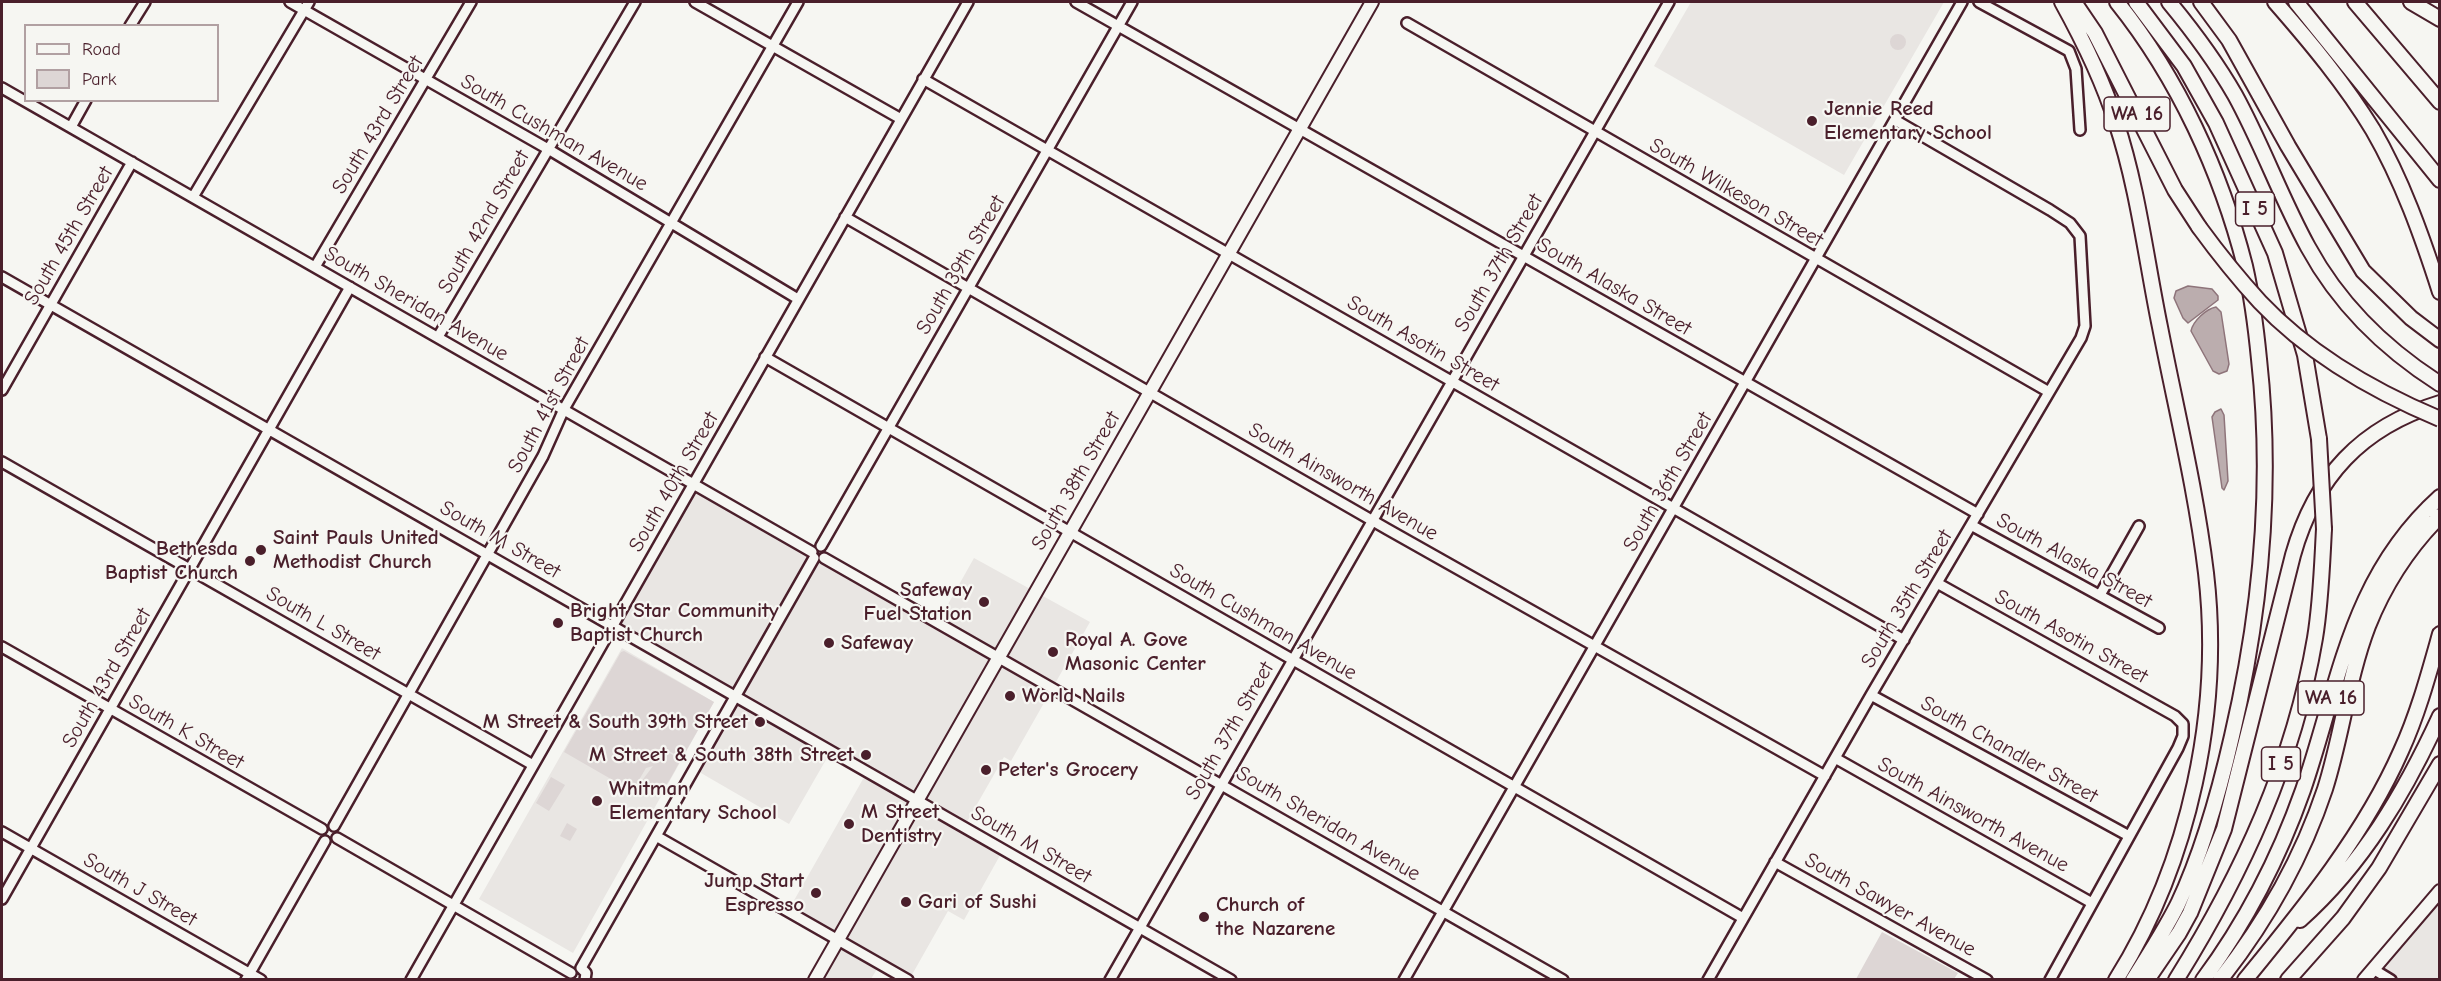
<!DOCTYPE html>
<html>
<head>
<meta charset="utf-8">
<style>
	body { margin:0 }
	#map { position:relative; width:2441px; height:981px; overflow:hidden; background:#f6f6f2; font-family:"Comic Neue",sans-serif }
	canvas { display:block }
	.frame { position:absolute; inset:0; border:3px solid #4a1f2b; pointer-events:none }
	.legend { position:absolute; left:24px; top:24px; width:195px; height:78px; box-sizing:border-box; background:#f6f6f2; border:2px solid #b1a0a2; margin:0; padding:8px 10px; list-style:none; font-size:18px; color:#4a1f2b }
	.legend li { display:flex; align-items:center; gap:12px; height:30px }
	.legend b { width:30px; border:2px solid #b1a0a2 }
</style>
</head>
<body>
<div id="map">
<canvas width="2441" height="981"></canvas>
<div class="frame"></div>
<ul class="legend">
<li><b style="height:8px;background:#f6f6f2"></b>Road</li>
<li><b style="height:16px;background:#ddd6d5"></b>Park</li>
</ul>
</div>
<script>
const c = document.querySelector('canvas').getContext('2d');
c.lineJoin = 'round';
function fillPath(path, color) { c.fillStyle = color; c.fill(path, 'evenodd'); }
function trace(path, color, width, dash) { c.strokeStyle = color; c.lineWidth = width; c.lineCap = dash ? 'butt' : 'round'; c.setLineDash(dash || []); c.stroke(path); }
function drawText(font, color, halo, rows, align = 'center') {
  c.font = font + ' "Comic Neue",sans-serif'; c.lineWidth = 4.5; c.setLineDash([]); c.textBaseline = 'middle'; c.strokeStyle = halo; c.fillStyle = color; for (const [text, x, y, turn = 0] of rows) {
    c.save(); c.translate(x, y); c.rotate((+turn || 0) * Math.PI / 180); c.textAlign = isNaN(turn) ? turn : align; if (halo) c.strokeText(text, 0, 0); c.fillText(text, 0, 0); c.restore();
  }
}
fillPath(new Path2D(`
	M 1691,2 L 1944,2 L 1844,175 L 1654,66 Z
	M 694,482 L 938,622 L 974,558 L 1090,622 L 1011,761 L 1004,757 L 964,827 L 1003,850 L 964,920 L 948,911 L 909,980 L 880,964 L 871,979 L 815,979 L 837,940 L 788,911 L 867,772 L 831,751 L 789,824 L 694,769 L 735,697 L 613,625 Z
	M 622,648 L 714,702 L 573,953 L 479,899 Z
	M 2439,891 L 2439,979 L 2368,979 Z`), '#e9e6e3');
fillPath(new Path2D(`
	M1890 42a8 8 0 1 1 16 0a8 8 0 1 1-16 0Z
	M 624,651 L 714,702 L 682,758 L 663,748 L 661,753 L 663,749 L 681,760 C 669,779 665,799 638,794 L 638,786 L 653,766 L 646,768 L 636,785 L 637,794 L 564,752 L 621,652 Z
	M 551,777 L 565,785 L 549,811 L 536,803 Z
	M 567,823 L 577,829 L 570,841 L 560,836 Z
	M 1882,932 L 1958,973 L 1954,979 L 1856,979 Z`), '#ddd6d5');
const water = new Path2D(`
	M 2188,286 L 2212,289 L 2218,296 L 2218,300 L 2188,323 L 2183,318 L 2174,298 L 2176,291 Z
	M 2216,307 L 2221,312 L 2229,364 L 2227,371 L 2219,374 L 2213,371 L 2191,331 C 2193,321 2206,309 2216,307 Z
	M 2221,409 L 2224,415 L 2228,481 L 2224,490 L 2222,488 L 2212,417 L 2215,412 Z`);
fillPath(water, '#bbadae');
trace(water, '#8e747a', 1.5);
const minor = new Path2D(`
	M 290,2 L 548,149 L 798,299
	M 695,2 L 901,119
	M 1076,2 L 1978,514
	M 1979,2 L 2069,51 L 2076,69 L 2080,130
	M 1407,23 L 2049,392
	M 130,26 L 145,2
	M 923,79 L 1904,640
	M 2,88 L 812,552
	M 71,127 L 86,100
	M 193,197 L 309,2
	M 845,217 L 1387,529 L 1825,776
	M 315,267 L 471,2
	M 2,277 L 1231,980
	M 438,337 L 635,2
	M 765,357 L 1743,918
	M 2,390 L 132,162
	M 2,462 L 533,765
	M 1971,525 L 2159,628
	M 821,546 L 1132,2
	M 824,558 L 1563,980
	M 1937,583 L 2175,716 L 2183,724 L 2183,736 L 2178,748 L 2050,980
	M 2100,595 L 2139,526
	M 2,647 L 322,829
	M 1871,695 L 2129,836
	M 1835,758 L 2092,903
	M 334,826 L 543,456 L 564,409 L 798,2
	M 2,832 L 261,980
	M 656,836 L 908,980
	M 337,838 L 571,973
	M 1775,862 L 1987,980
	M 2,899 L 350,287
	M 581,968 L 814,558
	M 581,968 L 586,973 L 585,980
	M 2373,969 L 2391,980
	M 246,980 L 325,841
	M 411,980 L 968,2
	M 1110,980 L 1669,2
	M 1404,980 L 1962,2
	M 1708,980 L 1871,695 L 2081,338 L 2085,326 L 2080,236 L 2070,223 L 2050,210 L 1895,120`);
const major = new Path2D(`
	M 815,980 L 1372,2
	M 2364,980 L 2440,891`);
const highway = new Path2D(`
	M 2062,2 C 2083,40 2103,81 2116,122 C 2138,188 2146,259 2160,327 C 2176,409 2196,490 2206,573 C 2222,710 2190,862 2116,980
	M 2074,2 L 2095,33 L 2175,190 L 2199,227
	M 2117,2 C 2178,78 2221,172 2245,266 C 2252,297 2256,328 2259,359 C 2273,486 2261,612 2232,736 C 2219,793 2203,851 2178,904 C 2165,930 2149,955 2133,980
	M 2136,2 L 2184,66 L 2216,123 L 2275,253 L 2305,355 L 2319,439
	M 2169,2 C 2193,31 2216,62 2235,95 C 2262,144 2281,198 2308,247 C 2339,304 2385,349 2440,384
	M 2201,2 L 2229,40 L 2288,146 L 2363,271 L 2411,318 L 2440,340
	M 2275,2 C 2310,42 2345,84 2373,130 C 2402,180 2422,236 2440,292
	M 2296,2 L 2440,180
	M 2355,2 L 2440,102
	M 2411,2 L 2440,19
	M 2300,920 C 2363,864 2405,792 2440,716
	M 2147,980 L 2179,933 L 2190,913 L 2224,829 L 2293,555 C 2315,477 2361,427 2440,403
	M 2176,980 C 2242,874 2294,762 2315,638 C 2321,602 2322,565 2324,529
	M 2203,980 C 2246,922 2279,858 2303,790 C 2340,682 2350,578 2440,497
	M 2220,980 C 2265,923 2302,858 2325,789 C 2342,736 2348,678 2368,626 C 2384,586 2409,547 2440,516
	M 2245,980 C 2303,909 2364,835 2401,751 C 2418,714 2429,673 2440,634
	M 2288,980 L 2343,918 L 2379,868 L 2440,764`);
trace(minor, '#4a1f2b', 14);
trace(major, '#4a1f2b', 16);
trace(highway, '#4a1f2b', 18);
trace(minor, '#f6f6f2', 9);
trace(major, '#f6f6f2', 12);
trace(highway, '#f6f6f2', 14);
const highwayBridge = new Path2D(`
	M 2199,227 C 2218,253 2238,278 2260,302 C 2310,355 2373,391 2440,419
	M 2319,439 L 2324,529`);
trace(highwayBridge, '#4a1f2b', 18, []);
trace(highwayBridge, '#f6f6f2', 14);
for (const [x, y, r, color] of [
	[1812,121,6,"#4a1f2b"],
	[261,550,6,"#4a1f2b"],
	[250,561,6,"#4a1f2b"],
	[984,602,6,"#4a1f2b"],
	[558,623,6,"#4a1f2b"],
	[829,643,6,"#4a1f2b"],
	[1053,652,6,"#4a1f2b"],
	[1010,696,6,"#4a1f2b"],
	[760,722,6,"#4a1f2b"],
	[866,755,6,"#4a1f2b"],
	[986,770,6,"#4a1f2b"],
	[597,801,6,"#4a1f2b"],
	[849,824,6,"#4a1f2b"],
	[816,893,6,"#4a1f2b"],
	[906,902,6,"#4a1f2b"],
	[1204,917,6,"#4a1f2b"]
]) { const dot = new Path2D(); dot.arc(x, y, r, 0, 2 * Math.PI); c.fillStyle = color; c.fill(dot); trace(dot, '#f6f6f2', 2); }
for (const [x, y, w] of [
	[2137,114,66],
	[2255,209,39],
	[2331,698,66],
	[2281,764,39]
]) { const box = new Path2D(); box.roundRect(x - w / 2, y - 17, w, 34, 4.5); c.fillStyle = '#f6f6f2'; c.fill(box); trace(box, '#4a1f2b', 1.5); }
drawText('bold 20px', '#4a1f2b', null, [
	["WA 16",2137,114],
	["I 5",2255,209],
	["WA 16",2331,698],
	["I 5",2281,764]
]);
drawText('bold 21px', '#4a1f2b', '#f6f6f2', [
	["Jennie Reed",1824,109],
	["Elementary School",1824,133],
	["Saint Pauls United",273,538],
	["Methodist Church",273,562],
	["Bethesda",238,549,"right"],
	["Baptist Church",238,573,"right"],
	["Safeway",972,590,"right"],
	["Fuel Station",972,614,"right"],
	["Bright Star Community",570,611],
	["Baptist Church",570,635],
	["Royal A. Gove",1065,640],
	["Masonic Center",1065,664],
	["Safeway",841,643],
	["World Nails",1022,696],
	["M Street & South 39th Street",748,722,"right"],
	["M Street & South 38th Street",854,755,"right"],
	["Peter's Grocery",998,770],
	["Whitman",609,789],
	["Elementary School",609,813],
	["M Street",861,812],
	["Dentistry",861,836],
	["Jump Start",804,881,"right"],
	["Espresso",804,905,"right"],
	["Gari of Sushi",918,902],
	["Church of",1216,905],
	["the Nazarene",1216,929]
], 'left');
drawText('21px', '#4a1f2b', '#f6f6f2', [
	["South 43rd Street",378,125,-59],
	["South Cushman Avenue",554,133,30],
	["South Wilkeson Street",1736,193,30],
	["South 42nd Street",484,222,-60],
	["South 45th Street",69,236,-60],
	["South 37th Street",1499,263,-60],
	["South 39th Street",961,265,-60],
	["South Alaska Street",1614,287,30],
	["South Sheridan Avenue",416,304,30],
	["South Asotin Street",1423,344,30],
	["South 41st Street",549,405,-62],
	["South 38th Street",1076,481,-60],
	["South 40th Street",674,482,-60],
	["South Ainsworth Avenue",1343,482,30],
	["South 36th Street",1668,482,-60],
	["South M Street",500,540,30],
	["South Alaska Street",2074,561,29],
	["South 35th Street",1907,599,-59],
	["South Cushman Avenue",1263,622,30],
	["South L Street",323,624,30],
	["South Asotin Street",2071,637,29],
	["South 43rd Street",107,678,-60],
	["South 37th Street",1230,731,-60],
	["South K Street",186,732,30],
	["South Chandler Street",2009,750,29],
	["South Ainsworth Avenue",1973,815,29],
	["South Sheridan Avenue",1328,824,30],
	["South M Street",1031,845,30],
	["South J Street",140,890,30],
	["South Sawyer Avenue",1890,905,29]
]);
</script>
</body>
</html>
